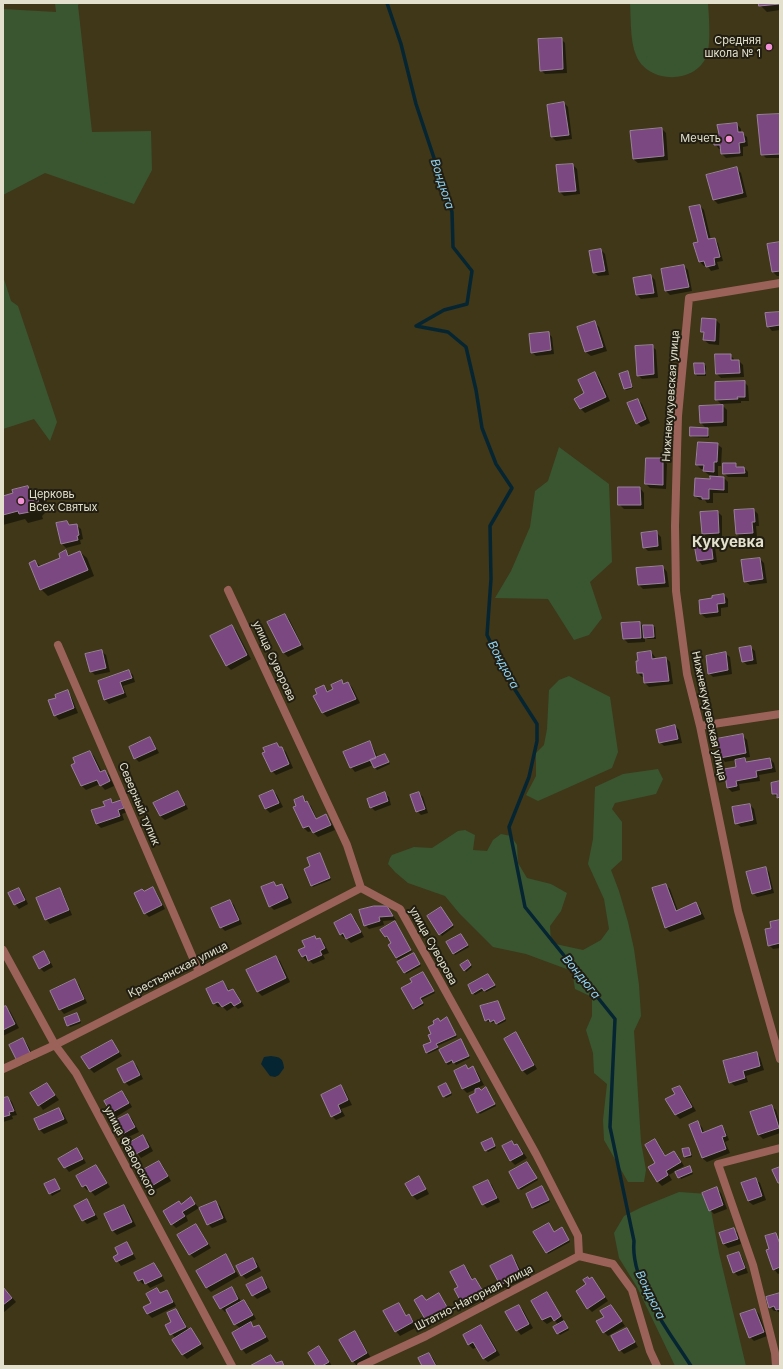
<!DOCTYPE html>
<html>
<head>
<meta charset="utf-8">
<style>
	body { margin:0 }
	#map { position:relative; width:783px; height:1369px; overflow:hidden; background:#3f3718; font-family:Inter,sans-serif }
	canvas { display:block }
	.frame { position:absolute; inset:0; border:4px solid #e4e0ce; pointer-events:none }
</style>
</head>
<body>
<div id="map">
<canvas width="783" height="1369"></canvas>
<div class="frame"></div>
</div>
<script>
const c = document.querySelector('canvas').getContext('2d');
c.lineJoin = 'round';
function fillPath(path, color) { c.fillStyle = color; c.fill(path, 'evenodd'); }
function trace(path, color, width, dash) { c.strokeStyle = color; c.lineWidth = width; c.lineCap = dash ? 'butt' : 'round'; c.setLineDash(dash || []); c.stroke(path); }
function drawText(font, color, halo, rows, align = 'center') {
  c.font = font + ' Inter,sans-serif'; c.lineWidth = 4; c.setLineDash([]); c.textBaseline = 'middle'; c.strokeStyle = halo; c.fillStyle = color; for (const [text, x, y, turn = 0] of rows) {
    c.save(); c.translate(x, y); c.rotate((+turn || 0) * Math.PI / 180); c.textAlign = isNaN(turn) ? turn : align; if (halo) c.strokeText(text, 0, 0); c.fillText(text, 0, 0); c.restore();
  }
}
fillPath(new Path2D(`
	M 55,3 L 80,3 L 78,5 L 92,132 L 151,131 L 152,170 L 134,204 L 45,173 L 3,195 L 3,9 L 56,12 Z
	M 630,3 L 708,3 C 709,17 711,43 707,55 C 696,85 647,84 636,55 C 630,41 631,19 630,3 Z
	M 3,276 L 11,301 L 18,306 L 57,422 L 50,441 L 34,419 L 3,429 Z
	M 559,447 L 609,484 L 612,562 L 590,582 L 602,618 L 589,635 L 574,640 L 548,599 L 495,598 L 511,571 L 530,527 L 535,491 L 548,481 Z
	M 569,676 L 610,697 L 618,752 L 612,768 L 538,801 L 526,795 L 536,776 L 536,753 L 544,745 L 547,729 L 549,690 L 559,680 Z
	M 658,769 L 663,779 L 656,794 L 615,803 L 612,809 L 622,822 L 622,860 L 611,870 L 619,891 L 628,922 L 634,949 L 639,985 L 641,1016 L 634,1031 L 641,1142 L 646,1170 L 644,1182 L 628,1182 L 604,1140 L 603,1120 L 607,1084 L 594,1073 L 593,1053 L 586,1030 L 592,1016 L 592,997 L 575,989 L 572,971 L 526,954 L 493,947 L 459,913 L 445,896 L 408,883 L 395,872 L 388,864 L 390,858 L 392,855 L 414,847 L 432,848 L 458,831 L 465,830 L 475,835 L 473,850 L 487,851 L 493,840 L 501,834 L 511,836 L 517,845 L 518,863 L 527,878 L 551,884 L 567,893 L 561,911 L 550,926 L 551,943 L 583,950 L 601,940 L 609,929 L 604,899 L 588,864 L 593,839 L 595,787 L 623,774 Z
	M 679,1192 L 708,1194 L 719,1253 L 746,1366 L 675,1366 L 637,1287 L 619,1258 L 614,1233 L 624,1216 L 642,1207 Z`), '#395631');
fillPath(new Path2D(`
	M 271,1056 C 280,1057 283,1058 284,1068 L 279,1075 L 275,1077 L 270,1076 L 261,1064 L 264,1057 Z`), '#062532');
fillPath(new Path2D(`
	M 760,3 L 780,3 L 780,10 L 767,12 L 760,5 Z
	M 561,39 L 565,43 L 567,73 L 545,74 L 541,70 Z
	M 564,103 L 568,107 L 572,139 L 556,141 L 552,137 Z
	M 780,115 L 780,158 L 766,158 L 762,154 Z
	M 737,124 L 741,129 L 741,133 L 747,137 L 748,146 L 743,147 L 743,156 L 726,158 L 722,154 L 721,149 L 719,149 L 715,144 L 720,135 Z
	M 662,129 L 666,133 L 668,160 L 638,163 L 633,159 Z
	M 573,165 L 577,169 L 580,194 L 564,196 L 560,192 Z
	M 737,169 L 741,173 L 747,197 L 718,204 L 714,200 L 707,175 Z
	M 700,206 L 704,210 L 711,240 L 714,239 L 718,243 L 723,261 L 717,262 L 719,269 L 711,271 L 707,265 L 704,266 L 700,262 Z
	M 780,243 L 780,276 L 777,276 L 773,272 Z
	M 601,250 L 605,254 L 609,275 L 598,276 L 594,272 Z
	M 684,266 L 688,270 L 692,291 L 670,295 L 666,291 Z
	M 651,276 L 655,280 L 658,297 L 641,299 L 637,295 Z
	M 780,313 L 780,330 L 772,331 L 768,326 Z
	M 716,320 L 720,324 L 719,345 L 709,344 L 704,340 L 705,334 L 702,331 Z
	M 595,323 L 599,327 L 607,351 L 591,356 L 586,352 L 578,327 Z
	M 548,333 L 552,337 L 554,354 L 536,356 L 532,352 Z
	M 652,346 L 656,350 L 658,378 L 642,379 L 638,375 Z
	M 730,355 L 734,359 L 734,361 L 739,361 L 743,365 L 744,377 L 721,378 L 717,374 Z
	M 695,364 L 704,364 L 706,366 L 706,376 L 697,376 L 696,374 Z
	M 627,372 L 629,374 L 633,388 L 627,390 L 625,389 Z
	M 595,373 L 599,377 L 610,401 L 585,413 L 581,409 L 576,399 L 586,394 Z
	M 744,382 L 748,386 L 749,401 L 741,401 L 741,403 L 721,404 L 716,399 Z
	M 638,400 L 642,404 L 650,423 L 641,427 L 637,423 Z
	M 723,406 L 727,410 L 727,426 L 705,427 L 701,423 Z
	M 708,429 L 709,431 L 709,438 L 692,437 L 691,435 Z
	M 717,444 L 722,448 L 721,466 L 718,466 L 718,477 L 724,478 L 728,482 L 728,493 L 713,493 L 713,503 L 707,503 L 705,500 L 700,500 L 695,496 L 710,480 L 711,475 L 709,475 L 704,471 L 705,469 L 701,469 L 697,465 Z
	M 663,459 L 667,464 L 666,489 L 650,488 L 646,484 Z
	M 735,464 L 739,468 L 744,468 L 748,472 L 748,477 L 728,477 L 724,473 Z
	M 28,487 L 32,491 L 36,492 L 47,504 L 46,512 L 42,516 L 43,519 L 28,523 L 25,519 L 3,525 L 3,497 L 14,494 Z
	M 640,488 L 644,493 L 644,509 L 624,509 L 619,504 Z
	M 754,510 L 758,514 L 759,526 L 756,526 L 757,537 L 741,538 L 737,534 Z
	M 718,512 L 722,516 L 722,537 L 707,538 L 703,534 Z
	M 67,522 L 71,526 L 76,525 L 81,529 L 83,539 L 80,540 L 81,544 L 66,548 L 62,544 L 57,524 Z
	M 656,532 L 661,537 L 662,550 L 648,551 L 644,547 Z
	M 710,543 L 715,547 L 717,562 L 702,565 L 698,560 Z
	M 66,552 L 70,556 L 80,552 L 87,558 L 94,576 L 48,596 L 41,589 L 35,561 L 41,567 L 62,559 Z
	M 760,559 L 764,563 L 767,583 L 750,585 L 745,581 Z
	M 663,567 L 667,572 L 669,587 L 643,589 L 639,585 Z
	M 724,595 L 728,599 L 728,607 L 721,608 L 721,616 L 706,618 L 701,614 L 713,599 Z
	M 285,615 L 289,619 L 304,649 L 288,657 L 284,653 Z
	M 640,623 L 643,626 L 653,626 L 655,627 L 656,639 L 647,639 L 645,637 L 645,642 L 628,643 L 624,639 Z
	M 231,626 L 236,630 L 251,659 L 231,670 L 227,666 L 212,637 Z
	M 750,647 L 755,651 L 757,664 L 747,665 L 743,661 Z
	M 101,651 L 106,655 L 110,672 L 95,675 L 91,671 Z
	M 651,652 L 655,657 L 656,659 L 666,658 L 670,662 L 673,684 L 649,687 L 645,683 L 644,677 L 642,677 L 638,673 Z
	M 725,653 L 730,657 L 732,674 L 713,677 L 709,673 Z
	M 129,671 L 133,675 L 135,682 L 123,686 L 127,697 L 109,704 L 105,700 L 99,682 Z
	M 341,681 L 344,684 L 348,683 L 352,687 L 360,703 L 327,717 L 323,713 L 315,696 L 319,694 L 324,686 L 329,692 L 334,690 Z
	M 67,691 L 71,696 L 78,713 L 59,720 L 55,715 L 57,699 Z
	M 675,726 L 679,730 L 682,743 L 664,746 L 660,742 Z
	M 743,736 L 747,740 L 750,757 L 744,758 L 749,763 L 770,759 L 774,763 L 776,772 L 759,775 L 760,781 L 739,784 L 740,790 L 732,792 L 728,788 L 738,768 L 736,760 L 725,762 L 721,757 Z
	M 150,738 L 154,743 L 159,753 L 139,762 L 135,758 Z
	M 369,743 L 373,747 L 378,758 L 385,755 L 390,764 L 377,770 L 373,765 L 355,772 L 351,767 Z
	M 277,744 L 286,752 L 293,768 L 276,775 L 272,771 Z
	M 90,752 L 94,756 L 102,772 L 105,771 L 109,775 L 114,786 L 105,790 L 100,784 L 86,790 L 82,786 L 73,766 Z
	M 780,782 L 780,799 L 773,794 Z
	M 273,791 L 277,795 L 283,807 L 270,813 L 266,809 L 260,796 Z
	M 178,793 L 182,797 L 188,809 L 165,820 L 160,816 Z
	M 384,793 L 389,797 L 391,805 L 375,811 L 371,807 Z
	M 419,793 L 423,797 L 428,813 L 421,815 L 417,811 Z
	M 302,797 L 311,806 L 317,819 L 326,816 L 330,820 L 335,830 L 318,837 L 312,831 L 308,832 L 304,828 L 294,808 L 298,806 Z
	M 111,800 L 114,804 L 124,805 L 127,812 L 122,814 L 124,820 L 101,828 L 97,824 Z
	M 750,805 L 754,809 L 757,824 L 741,827 L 736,823 Z
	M 320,854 L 331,880 L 313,887 L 312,885 L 311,867 Z
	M 765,868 L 769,872 L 774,893 L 757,897 L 753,893 Z
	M 274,883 L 278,887 L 282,885 L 286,889 L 292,903 L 274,910 L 270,906 Z
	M 666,885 L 670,889 L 678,911 L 696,903 L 700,908 L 705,919 L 670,932 L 666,928 L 653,889 Z
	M 153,888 L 157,893 L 165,909 L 149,917 L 145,913 L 144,892 Z
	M 19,889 L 23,893 L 28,904 L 19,909 L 15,904 Z
	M 59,889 L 63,893 L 72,915 L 50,924 L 46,919 Z
	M 230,901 L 234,905 L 242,924 L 225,931 L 221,927 Z
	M 387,907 L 396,920 L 383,921 L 384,925 L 369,929 L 365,925 Z
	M 442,910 L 454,927 L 442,936 L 440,934 Z
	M 351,915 L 355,919 L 364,937 L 351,943 L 346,938 L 344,938 L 340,934 Z
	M 780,921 L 780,948 L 773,949 L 769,945 L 772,929 Z
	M 397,924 L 412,952 L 398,960 L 389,946 L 393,943 L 389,937 L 387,938 L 385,937 Z
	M 461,935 L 469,947 L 455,955 L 453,953 Z
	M 314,937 L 317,940 L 320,939 L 324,943 L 329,953 L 323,955 L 325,959 L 313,964 L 309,960 L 307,961 L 303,957 L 300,950 L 306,947 Z
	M 43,952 L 48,957 L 53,967 L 44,972 L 40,968 Z
	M 414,955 L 421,966 L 406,974 L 405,972 Z
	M 276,957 L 280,961 L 290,982 L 262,996 L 258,992 Z
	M 469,963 L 472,967 L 466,972 L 465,970 Z
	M 423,973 L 435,993 L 421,1000 L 424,1005 L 415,1010 L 402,988 L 413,983 Z
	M 490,977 L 496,987 L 486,992 L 484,990 L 475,995 L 473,993 Z
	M 75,981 L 79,985 L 87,1003 L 64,1014 L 60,1009 Z
	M 223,982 L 230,991 L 233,990 L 237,994 L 244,1006 L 238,1009 L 235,1006 L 227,1011 L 222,1006 L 218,1007 L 214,1003 Z
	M 499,1004 L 506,1021 L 498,1025 L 496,1021 L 492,1023 L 490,1021 L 488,1022 L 486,1020 Z
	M 6,1007 L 10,1011 L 19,1028 L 3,1036 L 3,1008 Z
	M 77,1014 L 81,1023 L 70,1027 L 68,1025 Z
	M 447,1018 L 457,1037 L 437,1046 L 439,1049 L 428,1054 L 427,1052 L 433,1042 L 432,1035 L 440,1022 Z
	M 516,1034 L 520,1038 L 537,1069 L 527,1075 L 523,1071 L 506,1039 Z
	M 23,1039 L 27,1044 L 35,1059 L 22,1065 L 18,1061 Z
	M 111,1041 L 122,1056 L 94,1073 L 90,1069 Z
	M 462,1042 L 470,1058 L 456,1065 L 454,1062 L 448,1065 L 446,1063 Z
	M 756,1053 L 760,1057 L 764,1070 L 746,1076 L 748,1082 L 735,1086 L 730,1082 Z
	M 133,1062 L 137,1066 L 143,1079 L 129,1086 L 125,1082 Z
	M 466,1066 L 469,1069 L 473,1068 L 477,1072 L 484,1085 L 477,1088 L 481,1091 L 488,1090 L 496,1106 L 480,1114 L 478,1112 L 471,1097 L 476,1094 L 477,1089 L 467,1093 L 463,1089 L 455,1071 Z
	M 47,1084 L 59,1100 L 43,1110 L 32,1094 Z
	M 446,1084 L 452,1095 L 446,1098 L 444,1096 Z
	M 341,1086 L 345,1091 L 352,1105 L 341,1109 L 345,1116 L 336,1120 L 332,1116 Z
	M 680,1087 L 684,1091 L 696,1111 L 680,1119 L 676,1115 L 666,1099 L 676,1094 Z
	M 122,1092 L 126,1096 L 132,1107 L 116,1117 L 111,1113 Z
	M 8,1098 L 12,1102 L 17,1115 L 12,1116 L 13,1119 L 3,1122 L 3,1099 Z
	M 771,1106 L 776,1110 L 780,1123 L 780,1133 L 763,1139 L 759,1135 Z
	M 59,1109 L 63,1113 L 68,1123 L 44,1134 L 40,1130 Z
	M 128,1115 L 132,1119 L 139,1132 L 126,1138 L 122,1134 Z
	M 697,1123 L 702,1127 L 704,1133 L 721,1126 L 725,1130 L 729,1140 L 725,1142 L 730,1153 L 707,1162 L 702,1158 Z
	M 142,1136 L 147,1140 L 153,1151 L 141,1158 L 130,1143 Z
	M 492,1139 L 496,1148 L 488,1152 L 486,1150 Z
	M 654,1140 L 659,1144 L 666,1157 L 674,1152 L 678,1156 L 684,1166 L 677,1170 L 678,1172 L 689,1167 L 693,1174 L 681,1179 L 676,1171 L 669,1175 L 672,1180 L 662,1186 L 658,1182 L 649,1167 L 656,1163 Z
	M 512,1142 L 521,1149 L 527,1158 L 515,1165 L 511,1161 L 503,1147 Z
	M 77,1149 L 81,1154 L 86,1163 L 69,1172 L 59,1159 Z
	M 689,1149 L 691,1151 L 692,1157 L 686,1158 L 685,1156 Z
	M 159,1162 L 163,1166 L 171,1181 L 155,1190 L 151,1186 Z
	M 527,1163 L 538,1180 L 521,1190 L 519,1188 Z
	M 96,1166 L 100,1171 L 110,1187 L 95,1196 L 89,1189 L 87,1190 L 83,1186 Z
	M 419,1178 L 423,1182 L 429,1194 L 417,1200 L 413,1196 L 406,1184 Z
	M 755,1179 L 760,1183 L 766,1200 L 753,1205 L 748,1201 L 742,1184 Z
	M 55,1180 L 61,1191 L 52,1196 L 46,1185 Z
	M 488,1181 L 492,1185 L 500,1202 L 487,1208 L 483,1204 Z
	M 542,1187 L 550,1202 L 535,1209 L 533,1208 Z
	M 716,1188 L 721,1193 L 727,1209 L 714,1214 L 710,1210 Z
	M 191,1199 L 199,1208 L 186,1216 L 188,1221 L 176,1228 L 172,1224 Z
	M 87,1201 L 91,1205 L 98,1219 L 87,1224 L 83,1220 Z
	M 215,1202 L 220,1206 L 227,1222 L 212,1228 L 208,1224 Z
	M 124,1206 L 128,1210 L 136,1226 L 117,1235 L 113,1231 Z
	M 196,1226 L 200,1230 L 211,1248 L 194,1258 L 190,1254 Z
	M 733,1229 L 738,1233 L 741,1244 L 728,1248 L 724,1244 L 720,1234 Z
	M 564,1230 L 570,1242 L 548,1254 L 547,1252 L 554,1233 Z
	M 775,1234 L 780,1240 L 780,1273 L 778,1274 L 774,1269 L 771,1249 Z
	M 126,1244 L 130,1248 L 136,1259 L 121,1266 L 115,1257 L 120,1255 Z
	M 738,1253 L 742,1257 L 748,1273 L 738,1276 L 734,1272 Z
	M 225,1256 L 229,1260 L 239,1276 L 211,1292 L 207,1288 L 198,1271 Z
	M 512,1257 L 516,1261 L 525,1279 L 505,1288 L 501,1284 Z
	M 252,1259 L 257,1263 L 261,1271 L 246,1279 L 242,1275 Z
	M 154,1264 L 158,1268 L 165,1281 L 150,1288 L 146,1283 L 143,1284 L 139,1280 Z
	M 464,1266 L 468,1270 L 473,1280 L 475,1280 L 479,1284 L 487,1297 L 467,1308 L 463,1304 L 456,1289 L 460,1287 Z
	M 262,1278 L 266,1283 L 271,1292 L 257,1299 L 253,1295 Z
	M 592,1278 L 608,1301 L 592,1312 L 588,1308 L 588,1284 Z
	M 3,1287 L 16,1302 L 3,1313 Z
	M 232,1288 L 236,1293 L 242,1303 L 244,1301 L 248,1305 L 256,1319 L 250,1322 L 255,1328 L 258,1326 L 263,1330 L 269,1341 L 246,1354 L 242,1349 L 241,1329 L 235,1324 L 228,1311 L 225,1312 L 221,1308 Z
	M 157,1289 L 162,1294 L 167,1291 L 171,1296 L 176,1306 L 152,1318 L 148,1314 L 145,1307 L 152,1304 Z
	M 547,1293 L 551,1298 L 569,1330 L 560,1335 L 558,1333 L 559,1325 L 554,1320 L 547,1324 L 542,1320 Z
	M 439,1294 L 443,1299 L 450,1312 L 429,1323 L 425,1319 L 427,1301 Z
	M 780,1295 L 780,1313 L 777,1311 L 774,1311 L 770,1307 Z
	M 398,1304 L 407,1316 L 409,1316 L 413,1320 L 417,1327 L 400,1336 L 396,1331 Z
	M 519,1306 L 523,1310 L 533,1328 L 521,1335 L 517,1330 Z
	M 611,1306 L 625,1326 L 608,1336 L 604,1332 L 605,1317 Z
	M 175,1310 L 180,1314 L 189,1331 L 191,1330 L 195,1334 L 204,1348 L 187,1359 L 183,1355 L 174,1340 L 176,1339 L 166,1326 L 172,1322 Z
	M 755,1310 L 759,1314 L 767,1336 L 754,1341 L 750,1337 Z
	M 481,1326 L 485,1330 L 500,1355 L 488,1362 L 483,1358 L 477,1347 L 473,1349 L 469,1345 L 464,1336 Z
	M 626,1329 L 630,1333 L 638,1347 L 624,1354 L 620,1350 Z
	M 355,1332 L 359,1337 L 371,1358 L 357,1366 L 353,1361 Z
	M 318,1347 L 323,1351 L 332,1366 L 318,1366 Z
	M 429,1354 L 433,1358 L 437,1366 L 424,1366 Z`), '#0007');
trace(new Path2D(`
	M 387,3 L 401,44 L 416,104 L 452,212 L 453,247 L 472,271 L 467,304 L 444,310 L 416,326 L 448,332 L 466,347 L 476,390 L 482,428 L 496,464 L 512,488 L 490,526 L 491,579 L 487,635 L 510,682 L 537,724 L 537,741 L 529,777 L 509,827 L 525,907 L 615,1019 L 610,1127 L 634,1241 C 630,1283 669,1331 691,1366`), '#062532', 3.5);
const building = new Path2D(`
	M 759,3 L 780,3 L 780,4 L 759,6 Z
	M 562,38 L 563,69 L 540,71 L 538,39 Z
	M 564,102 L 569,135 L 551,137 L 547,105 Z
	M 780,114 L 780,154 L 761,155 L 757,115 Z
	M 737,123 L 738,132 L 743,132 L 745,142 L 739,143 L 740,153 L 721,154 L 720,145 L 714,145 L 713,135 L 719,134 L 717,125 Z
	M 662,128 L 664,156 L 633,159 L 630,131 Z
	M 573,164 L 576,191 L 559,192 L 556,165 Z
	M 737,167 L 743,193 L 713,200 L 706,175 Z
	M 700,205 L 708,239 L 715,238 L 720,257 L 714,258 L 715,265 L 706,267 L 704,261 L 699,262 L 693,243 L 698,242 L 689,207 Z
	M 780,242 L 780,271 L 772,272 L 767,244 Z
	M 601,249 L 605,271 L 593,273 L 589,251 Z
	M 684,265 L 689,287 L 665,291 L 661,269 Z
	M 651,275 L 654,293 L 636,295 L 633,278 Z
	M 780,312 L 780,325 L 767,327 L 765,313 Z
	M 702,318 L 716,319 L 715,341 L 703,340 L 704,332 L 701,332 Z
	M 595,321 L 603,347 L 585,352 L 577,327 Z
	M 549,332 L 551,350 L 531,353 L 529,334 Z
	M 653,345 L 654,374 L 637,376 L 635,346 Z
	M 715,354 L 731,354 L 731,360 L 739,360 L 740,373 L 716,374 Z
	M 694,363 L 704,363 L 705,374 L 695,374 Z
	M 628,371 L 632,387 L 624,389 L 619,374 Z
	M 595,372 L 606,397 L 580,409 L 574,399 L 584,393 L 578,380 Z
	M 745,381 L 745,397 L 737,397 L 738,399 L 715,400 L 715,382 Z
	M 638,399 L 646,419 L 636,424 L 627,403 Z
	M 723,405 L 723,422 L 700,423 L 699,406 Z
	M 690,427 L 708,428 L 708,436 L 690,436 Z
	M 698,442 L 718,443 L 717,462 L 714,462 L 714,472 L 703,471 L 704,465 L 696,465 Z
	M 646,458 L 663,458 L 663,485 L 645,484 Z
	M 723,463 L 736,463 L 736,467 L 744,467 L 745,473 L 723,474 Z
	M 710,476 L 724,477 L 724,490 L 709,489 L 709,499 L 702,499 L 702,497 L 694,496 L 695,478 L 710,479 Z
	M 28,486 L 29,489 L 36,491 L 39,494 L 38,503 L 34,507 L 35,511 L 19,514 L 18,511 L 3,515 L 3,496 L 13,493 L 12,490 Z
	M 618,487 L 640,487 L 641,505 L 618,505 Z
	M 754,509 L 755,522 L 752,522 L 753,533 L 736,534 L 734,510 Z
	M 718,511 L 719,533 L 702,534 L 700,512 Z
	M 67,521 L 69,525 L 77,524 L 79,535 L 77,536 L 78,540 L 61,544 L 56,523 Z
	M 657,531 L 658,546 L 643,548 L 641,533 Z
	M 711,542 L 713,559 L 697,561 L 694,544 Z
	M 66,550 L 68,556 L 80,551 L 88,570 L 40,590 L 29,563 L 35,560 L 38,567 L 60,558 L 59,554 Z
	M 760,558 L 763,579 L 744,582 L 741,560 Z
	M 663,566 L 665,583 L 638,585 L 636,568 Z
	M 724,594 L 725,603 L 717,604 L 718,612 L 700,614 L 699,600 L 712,598 L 712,596 Z
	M 285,614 L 301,645 L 283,653 L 267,622 Z
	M 640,622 L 641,638 L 623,639 L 621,623 Z
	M 232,625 L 247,655 L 226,666 L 210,636 Z
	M 643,625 L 653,625 L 654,637 L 644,638 Z
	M 751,646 L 753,660 L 742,662 L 739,648 Z
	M 102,650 L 106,668 L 90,672 L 85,654 Z
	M 651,651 L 652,659 L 666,657 L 669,681 L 644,683 L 643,673 L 637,673 L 636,661 L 638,661 L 637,653 Z
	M 726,652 L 728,670 L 708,674 L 706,656 Z
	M 129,670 L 132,678 L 120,682 L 124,693 L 104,700 L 98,681 Z
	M 342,680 L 343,684 L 348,682 L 356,699 L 322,713 L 313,696 L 317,694 L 315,689 L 324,685 L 327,692 L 333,689 L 331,685 Z
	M 68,690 L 74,708 L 54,716 L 48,700 L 56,698 L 55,695 Z
	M 675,725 L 678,739 L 659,743 L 656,730 Z
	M 743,734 L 746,753 L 720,758 L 716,739 Z
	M 150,737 L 156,749 L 134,759 L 129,747 Z
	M 370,741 L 376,758 L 350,768 L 343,752 Z
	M 277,743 L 279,747 L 282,747 L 289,764 L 271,772 L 262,753 L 265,752 L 263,748 Z
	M 90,751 L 100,772 L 105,770 L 110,781 L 100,786 L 97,780 L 81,786 L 71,765 L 75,763 L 73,758 Z
	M 385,754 L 389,762 L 374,768 L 370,760 Z
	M 745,758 L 746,762 L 770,758 L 772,768 L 756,771 L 757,777 L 736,781 L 737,786 L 727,788 L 724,769 L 736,767 L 735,760 Z
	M 780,781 L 780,797 L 777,798 L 777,794 L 772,794 L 771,783 Z
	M 273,790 L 279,803 L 265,809 L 259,796 Z
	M 178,791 L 185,805 L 160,816 L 153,803 Z
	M 385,792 L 388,801 L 370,808 L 367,799 Z
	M 419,792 L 425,809 L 416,812 L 410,795 Z
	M 303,796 L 305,802 L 307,801 L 316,819 L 326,814 L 331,825 L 313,833 L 309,826 L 303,828 L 293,807 L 296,806 L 294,800 Z
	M 111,799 L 112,803 L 121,800 L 124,808 L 118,810 L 120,816 L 96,824 L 91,810 L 105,806 L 103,802 Z
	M 750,804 L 753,820 L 735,824 L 732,807 Z
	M 320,853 L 330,878 L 311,886 L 304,869 L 310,866 L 307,858 Z
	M 766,867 L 771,889 L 752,894 L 746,872 Z
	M 274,882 L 276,886 L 282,884 L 288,898 L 269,907 L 261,887 Z
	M 666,884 L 676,911 L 696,902 L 701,914 L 665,928 L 652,888 Z
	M 153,887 L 162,905 L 144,914 L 134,893 L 142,889 L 144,891 Z
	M 19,888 L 25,900 L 14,905 L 8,893 Z
	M 60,888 L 69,910 L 45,920 L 36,898 Z
	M 230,900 L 239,920 L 220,928 L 211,908 Z
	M 374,906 L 387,906 L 393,916 L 379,917 L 380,921 L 364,926 L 359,910 Z
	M 441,907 L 453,925 L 439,935 L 427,916 Z
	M 351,914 L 361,932 L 346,939 L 343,933 L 340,935 L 334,923 Z
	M 780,920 L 780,943 L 768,946 L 765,929 L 771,928 L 770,922 Z
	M 395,921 L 411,950 L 396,958 L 388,945 L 391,943 L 387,936 L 385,937 L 380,930 Z
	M 461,934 L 468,945 L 453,954 L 446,942 Z
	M 315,936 L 316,939 L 320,938 L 325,948 L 320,951 L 322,955 L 308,961 L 306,955 L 302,957 L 298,950 L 305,947 L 302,941 Z
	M 44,951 L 50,963 L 39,969 L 33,957 Z
	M 414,953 L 420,964 L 404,973 L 397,962 Z
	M 276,956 L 286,978 L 257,992 L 246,970 Z
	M 468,960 L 471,965 L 464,971 L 460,965 Z
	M 423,972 L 434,991 L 420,998 L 423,1003 L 413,1009 L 401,988 L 412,982 L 410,979 Z
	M 488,974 L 495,985 L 484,991 L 482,988 L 472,994 L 468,985 Z
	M 75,979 L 84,999 L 59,1010 L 50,991 Z
	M 223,981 L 228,991 L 233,989 L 241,1002 L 234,1006 L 231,1002 L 222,1007 L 218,1002 L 213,1004 L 206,989 Z
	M 498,1001 L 505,1019 L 496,1024 L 494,1020 L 490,1022 L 489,1019 L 485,1021 L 480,1006 Z
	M 6,1006 L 15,1024 L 3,1030 L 3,1007 Z
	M 77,1013 L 80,1021 L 67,1026 L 64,1018 Z
	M 447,1017 L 456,1035 L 436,1044 L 438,1047 L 426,1053 L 423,1045 L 431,1042 L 428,1035 L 431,1034 L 428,1027 L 434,1024 L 433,1021 L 438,1018 L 440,1021 Z
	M 516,1032 L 534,1065 L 522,1071 L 504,1039 Z
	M 23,1038 L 31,1055 L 17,1061 L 9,1045 Z
	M 461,1039 L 469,1056 L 453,1063 L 452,1060 L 446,1063 L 439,1050 Z
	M 112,1040 L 119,1052 L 89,1069 L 81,1057 Z
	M 757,1052 L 760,1066 L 743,1071 L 745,1078 L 729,1083 L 723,1061 Z
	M 133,1061 L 140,1075 L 124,1083 L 117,1069 Z
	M 466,1065 L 468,1069 L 473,1066 L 480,1081 L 462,1089 L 454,1071 Z
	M 47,1083 L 55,1095 L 38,1106 L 30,1093 Z
	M 446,1083 L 451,1093 L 443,1097 L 438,1087 Z
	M 341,1085 L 348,1100 L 338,1105 L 341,1112 L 331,1117 L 321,1095 Z
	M 680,1086 L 692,1107 L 675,1115 L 665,1099 L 675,1094 L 672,1089 Z
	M 486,1087 L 495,1104 L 477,1113 L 469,1096 L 475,1093 L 475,1089 L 479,1088 L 481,1090 Z
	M 122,1091 L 129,1103 L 111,1113 L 104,1101 Z
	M 8,1097 L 14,1111 L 9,1112 L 10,1115 L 3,1117 L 3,1098 Z
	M 772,1105 L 779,1128 L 758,1135 L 750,1112 Z
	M 59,1108 L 64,1119 L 39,1130 L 34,1119 Z
	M 128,1114 L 135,1127 L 121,1135 L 114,1121 Z
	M 698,1121 L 702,1133 L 722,1125 L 726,1136 L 722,1137 L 726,1149 L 702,1158 L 689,1125 Z
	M 143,1135 L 149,1147 L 136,1154 L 129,1143 Z
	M 492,1138 L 495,1146 L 485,1151 L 481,1143 Z
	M 655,1139 L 665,1156 L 674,1151 L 681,1162 L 666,1171 L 668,1175 L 657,1182 L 648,1167 L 655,1163 L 645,1145 Z
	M 512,1141 L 514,1145 L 517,1144 L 523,1154 L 510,1161 L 502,1146 Z
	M 77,1148 L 83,1159 L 64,1168 L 58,1159 Z
	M 689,1148 L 691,1155 L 684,1157 L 682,1149 Z
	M 159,1161 L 168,1176 L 150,1187 L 141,1171 Z
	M 527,1162 L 537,1178 L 518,1189 L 509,1172 Z
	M 96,1165 L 107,1183 L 90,1192 L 86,1185 L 82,1187 L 76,1176 Z
	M 690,1166 L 692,1172 L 678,1178 L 675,1172 Z
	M 780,1167 L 780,1183 L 778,1183 L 772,1170 Z
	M 419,1176 L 426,1189 L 412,1196 L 405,1184 Z
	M 756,1178 L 762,1196 L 748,1201 L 741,1183 Z
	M 55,1179 L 60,1189 L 49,1194 L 44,1184 Z
	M 488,1180 L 497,1198 L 482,1205 L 473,1187 Z
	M 542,1186 L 549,1200 L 532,1208 L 526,1194 Z
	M 717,1187 L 723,1205 L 709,1211 L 702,1193 Z
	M 191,1197 L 195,1204 L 182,1212 L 185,1216 L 171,1225 L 163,1211 L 179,1201 L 181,1204 Z
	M 87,1199 L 95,1215 L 82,1221 L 74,1206 Z
	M 216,1201 L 223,1218 L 207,1225 L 199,1208 Z
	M 124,1205 L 132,1222 L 112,1231 L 104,1214 Z
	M 549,1223 L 554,1232 L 562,1227 L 569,1240 L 546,1253 L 533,1232 Z
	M 196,1224 L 208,1244 L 189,1255 L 177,1235 Z
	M 734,1228 L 738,1239 L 723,1244 L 719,1233 Z
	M 776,1233 L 780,1244 L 780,1267 L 773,1270 L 766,1250 L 769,1249 L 765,1236 Z
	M 127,1242 L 133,1254 L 116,1262 L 113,1257 L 118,1254 L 115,1248 Z
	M 739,1252 L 745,1268 L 733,1273 L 727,1256 Z
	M 226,1254 L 235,1272 L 206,1288 L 196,1271 Z
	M 512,1255 L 521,1275 L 500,1285 L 490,1266 Z
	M 253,1258 L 257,1267 L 241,1276 L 236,1266 Z
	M 154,1263 L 162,1276 L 145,1284 L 143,1279 L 138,1281 L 134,1273 Z
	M 464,1265 L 472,1280 L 475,1278 L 484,1293 L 462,1304 L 454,1289 L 458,1287 L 450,1272 Z
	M 262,1277 L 267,1288 L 252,1296 L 246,1285 Z
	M 588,1277 L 589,1279 L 592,1277 L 605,1297 L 587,1309 L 576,1291 L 586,1284 L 583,1280 Z
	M 3,1287 L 12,1298 L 3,1305 Z
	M 232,1287 L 238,1299 L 220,1309 L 213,1297 Z
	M 157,1288 L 160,1293 L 167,1290 L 173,1302 L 147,1314 L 143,1307 L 151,1303 L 146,1294 Z
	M 547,1292 L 561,1316 L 554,1321 L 551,1316 L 542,1320 L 531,1301 Z
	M 439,1293 L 447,1307 L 425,1319 L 414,1300 L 422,1295 L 426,1300 Z
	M 780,1293 L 780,1309 L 776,1310 L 774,1306 L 769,1308 L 766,1297 Z
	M 244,1300 L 253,1315 L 234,1325 L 226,1310 Z
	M 399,1303 L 406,1316 L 409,1314 L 413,1322 L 395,1332 L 383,1311 Z
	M 519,1305 L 529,1324 L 516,1331 L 505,1312 Z
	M 611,1305 L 622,1321 L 603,1333 L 596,1321 L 604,1317 L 600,1311 Z
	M 176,1309 L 186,1327 L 170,1335 L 165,1325 L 171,1322 L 167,1313 Z
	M 755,1309 L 764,1332 L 749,1338 L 740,1314 Z
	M 564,1321 L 568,1328 L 557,1334 L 553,1327 Z
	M 251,1322 L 253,1327 L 259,1325 L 266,1337 L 241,1350 L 232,1333 Z
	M 481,1325 L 496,1351 L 483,1359 L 473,1342 L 468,1345 L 463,1335 Z
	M 191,1328 L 201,1344 L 182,1355 L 172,1340 Z
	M 627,1328 L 635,1342 L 619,1351 L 611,1336 Z
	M 355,1331 L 367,1353 L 352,1362 L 339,1340 Z
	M 319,1346 L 329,1362 L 322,1366 L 316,1366 L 308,1353 Z
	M 429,1353 L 436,1366 L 422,1366 L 418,1358 Z
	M 271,1355 L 276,1363 L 282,1361 L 284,1366 L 250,1366 Z`);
fillPath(building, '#7c4882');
trace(building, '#99819b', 1);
trace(new Path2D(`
	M 780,283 L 689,298 L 678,416 L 675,526 L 676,591 L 687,674 L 700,726 L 738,911 L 780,1059
	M 228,590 L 347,845 L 361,888 L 400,909 L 536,1154 L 578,1236 L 579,1256 L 426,1336 L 361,1366
	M 58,645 L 199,972
	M 700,726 L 780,714
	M 3,950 L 55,1045 L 199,972 L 361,888
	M 579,1256 L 613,1264 L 632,1290 L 650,1351 L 657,1366
	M 776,1366 L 775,1353 L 753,1265 L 718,1164 L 780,1148`), '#9b6259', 8);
trace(new Path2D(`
	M 3,1069 L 55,1045 L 76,1073 L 232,1366`), '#9b6259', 8);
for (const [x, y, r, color] of [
	[769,47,4,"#f391d6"],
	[729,139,4,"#f391d6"],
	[21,501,4,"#f391d6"]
]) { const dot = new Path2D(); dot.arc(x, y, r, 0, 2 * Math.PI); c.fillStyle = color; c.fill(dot); trace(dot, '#221e11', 1.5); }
drawText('11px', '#e4e0ce', '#221e11', [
	["Средняя",761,41],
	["школа № 1",761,54],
	["Мечеть",721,139],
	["Церковь",29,495,"left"],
	["Всех Святых",29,508,"left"]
], 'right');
drawText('11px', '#e4e0ce', '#221e11', [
	["Нижнекукуевская улица",671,396,-86],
	["улица Суворова",274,661,65],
	["Нижнекукуевская улица",709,716,78],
	["Северный тупик",139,804,67],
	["улица Суворова",433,946,61],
	["Крестьянская улица",178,970,-27],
	["улица Фаворского",130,1151,62],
	["Штатно-Нагорная улица",474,1298,-27]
]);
drawText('italic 12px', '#8dd1f3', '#221e11', [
	["Вондюга",442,184,72],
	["Вондюга",503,665,62],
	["Вондюга",581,977,51],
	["Вондюга",650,1295,64]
]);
drawText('bold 15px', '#e4e0ce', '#221e11', [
	["Кукуевка",728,542]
]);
</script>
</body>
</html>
